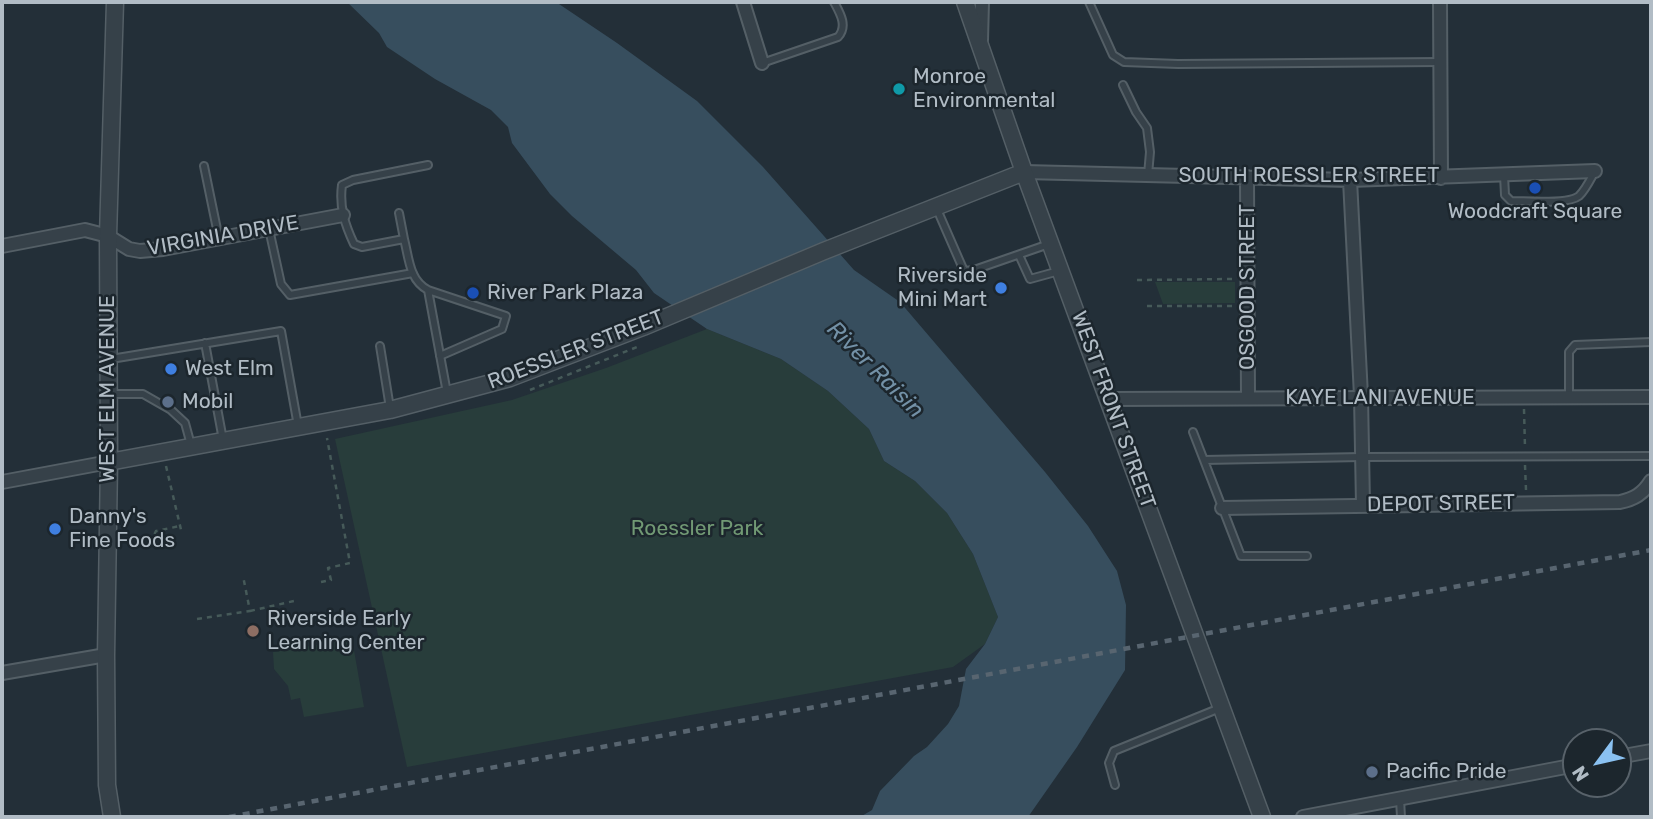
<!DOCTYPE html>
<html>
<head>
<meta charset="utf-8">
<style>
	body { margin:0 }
	#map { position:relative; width:1653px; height:819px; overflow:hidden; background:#232f38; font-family:Rubik,sans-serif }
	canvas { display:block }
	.frame { position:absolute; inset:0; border:4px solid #b1bcc5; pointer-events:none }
	.north { position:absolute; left:1562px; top:728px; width:70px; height:70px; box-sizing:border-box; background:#1c262d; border:2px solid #58626a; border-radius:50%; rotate:237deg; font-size:19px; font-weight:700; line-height:28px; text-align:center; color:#b1bcc5 }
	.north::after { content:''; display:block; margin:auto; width:24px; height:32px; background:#8ac1f1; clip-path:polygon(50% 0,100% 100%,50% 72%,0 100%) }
</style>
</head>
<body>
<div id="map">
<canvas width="1653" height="819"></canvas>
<div class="frame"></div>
<div class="north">N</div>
</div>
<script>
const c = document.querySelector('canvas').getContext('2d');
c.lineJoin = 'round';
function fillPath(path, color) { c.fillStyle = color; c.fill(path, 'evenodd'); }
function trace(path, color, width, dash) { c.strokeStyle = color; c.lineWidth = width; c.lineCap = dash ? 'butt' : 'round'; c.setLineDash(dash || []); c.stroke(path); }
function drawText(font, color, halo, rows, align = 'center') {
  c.font = font + ' Rubik,sans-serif'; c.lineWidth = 5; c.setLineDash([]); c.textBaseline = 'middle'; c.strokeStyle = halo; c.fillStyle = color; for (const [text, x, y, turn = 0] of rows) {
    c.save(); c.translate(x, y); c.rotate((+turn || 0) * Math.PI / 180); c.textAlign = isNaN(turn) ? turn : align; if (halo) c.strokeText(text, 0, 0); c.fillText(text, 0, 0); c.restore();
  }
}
fillPath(new Path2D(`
	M 1155,282 L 1235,282 L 1235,303 L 1163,304 Z
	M 707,329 L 781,359 L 828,391 L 869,429 L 884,461 L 915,481 L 947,513 L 973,554 L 998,617 L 985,644 L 953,667 L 407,767 L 335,439 L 512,400 L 606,368 Z
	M 352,639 L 364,707 L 304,717 L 300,698 L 291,700 L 288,686 L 274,669 L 273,652 Z`), '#283d3b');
fillPath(new Path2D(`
	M 347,2 L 556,2 L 617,43 L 697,101 L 763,167 L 854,270 L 900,302 L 1045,472 L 1088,526 L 1117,571 L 1126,605 L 1125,670 L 1077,747 L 1028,817 L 860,817 L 872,810 L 880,791 L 914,756 L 927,747 L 948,724 L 959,706 L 966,669 L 985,644 L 998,617 L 973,554 L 947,513 L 915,481 L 884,461 L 869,429 L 828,391 L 781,359 L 707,329 L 654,293 L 636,270 L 572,216 L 550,194 L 512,143 L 508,127 L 491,110 L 435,79 L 387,47 L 379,33 Z`), '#374e5e');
const service = new Path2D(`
	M 1089,2 L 1113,55 L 1124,62 L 1178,64 L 1441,62
	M 762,63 L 838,37 C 848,26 840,13 834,2
	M 1123,85 L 1136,112 L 1147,128 L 1150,152 L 1148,175
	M 204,166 L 219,239
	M 1504,175 L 1505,195 L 1511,201 C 1526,201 1568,205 1579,196 C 1586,189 1590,180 1595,171
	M 936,207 L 964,271 L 974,270 L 1049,244
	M 399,213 L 404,239 L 362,247 L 354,244 C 345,225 339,207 342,185 L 353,180 L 428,165
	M 269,229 L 281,284 L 290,295 L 413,273
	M 404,239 C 409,258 409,280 428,290
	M 1019,255 L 1030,279 L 1059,271
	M 205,343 L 223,440
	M 380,346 L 390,408
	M 440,356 L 502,329 L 506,316 L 428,290 L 447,393
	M 111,359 L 281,331 L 298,426
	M 109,394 L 143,394 L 171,410 L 185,423 L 191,445
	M 1569,397 L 1569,352 L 1575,345 L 1651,342
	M 1193,432 L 1241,556 L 1307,556
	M 1204,460 L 1362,457 L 1651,456
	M 1115,785 L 1109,763 L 1114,751 L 1220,708
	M 1400,799 L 1401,817`);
const minor = new Path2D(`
	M 743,2 L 762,63
	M 1440,2 L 1441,178
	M 981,40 L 982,2
	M 1024,172 L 1350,180 L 1595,171
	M 1247,177 L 1248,398
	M 1350,180 L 1361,396 L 1363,505
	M 2,246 L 85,230 L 108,236 L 129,249 L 140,251 L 163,249 L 343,215
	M 1109,399 L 1651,397
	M 2,482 L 109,462
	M 1222,508 L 1620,502 C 1634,499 1643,494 1651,481
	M 2,673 L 106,655
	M 1618,757 L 1651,751
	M 1303,817 L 1576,765`);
const tertiary = new Path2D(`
	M 965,2 L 1024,172 L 1262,817
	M 109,462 L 390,410 L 510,378 L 643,327 L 824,251 L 1024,172
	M 112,817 L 107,785 L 106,655 L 109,462 L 108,236 L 115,2`);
trace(service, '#545f66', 10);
trace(minor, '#545f66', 16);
trace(tertiary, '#545f66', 19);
trace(new Path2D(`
	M 1137,280 L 1234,279
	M 1147,306 L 1234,306
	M 530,390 L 637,347
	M 1524,409 L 1525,448
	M 1525,465 L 1526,490
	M 166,466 L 182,534
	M 150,543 L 156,531 L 180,526
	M 321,582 L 331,580 L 328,568 L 350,563 L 327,438
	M 250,611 L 294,601
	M 197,619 L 250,611 L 243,576`), '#465a59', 2.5, [5, 5]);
trace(service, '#364149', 6);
trace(minor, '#364149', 12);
trace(tertiary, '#364149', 16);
trace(new Path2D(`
	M 229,817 L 1651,550`), '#586570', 4.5, [7, 7]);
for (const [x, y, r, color] of [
	[899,89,7,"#0f9aa8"],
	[1535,188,7,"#1a4fb4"],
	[1001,288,7,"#3f7fe0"],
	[473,293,7,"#1a4fb4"],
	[171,369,7,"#3f7fe0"],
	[168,402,7,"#5c6f8a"],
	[55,529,7,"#3f7fe0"],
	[253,631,7,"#8d6e63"],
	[1372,772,7,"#5c6f8a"]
]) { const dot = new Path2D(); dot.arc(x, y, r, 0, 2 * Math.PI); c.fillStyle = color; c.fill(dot); trace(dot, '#1c262d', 2.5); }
drawText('21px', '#b1bcc5', '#1c262d', [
	["Monroe",913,77],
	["Environmental",913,101],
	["Woodcraft Square",1535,212,"center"],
	["Riverside",987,276,"right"],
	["Mini Mart",987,300,"right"],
	["River Park Plaza",487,293],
	["West Elm",185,369],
	["Mobil",182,402],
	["Danny's",69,517],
	["Fine Foods",69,541],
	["Riverside Early",267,619],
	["Learning Center",267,643],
	["Pacific Pride",1386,772]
], 'left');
drawText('21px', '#b1bcc5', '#1c262d', [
	["SOUTH ROESSLER STREET",1309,176],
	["VIRGINIA DRIVE",223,236,-10],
	["OSGOOD STREET",1248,287,-90],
	["ROESSLER STREET",576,350,-21],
	["WEST ELM AVENUE",108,389,-90],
	["KAYE LANI AVENUE",1380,398],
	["WEST FRONT STREET",1113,410,70],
	["DEPOT STREET",1441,504,-1]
]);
drawText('21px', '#719974', '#1c262d', [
	["Roessler Park",697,529]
]);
drawText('italic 23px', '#7391a7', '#1c262d', [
	["River Raisin",875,370,45]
]);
</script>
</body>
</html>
